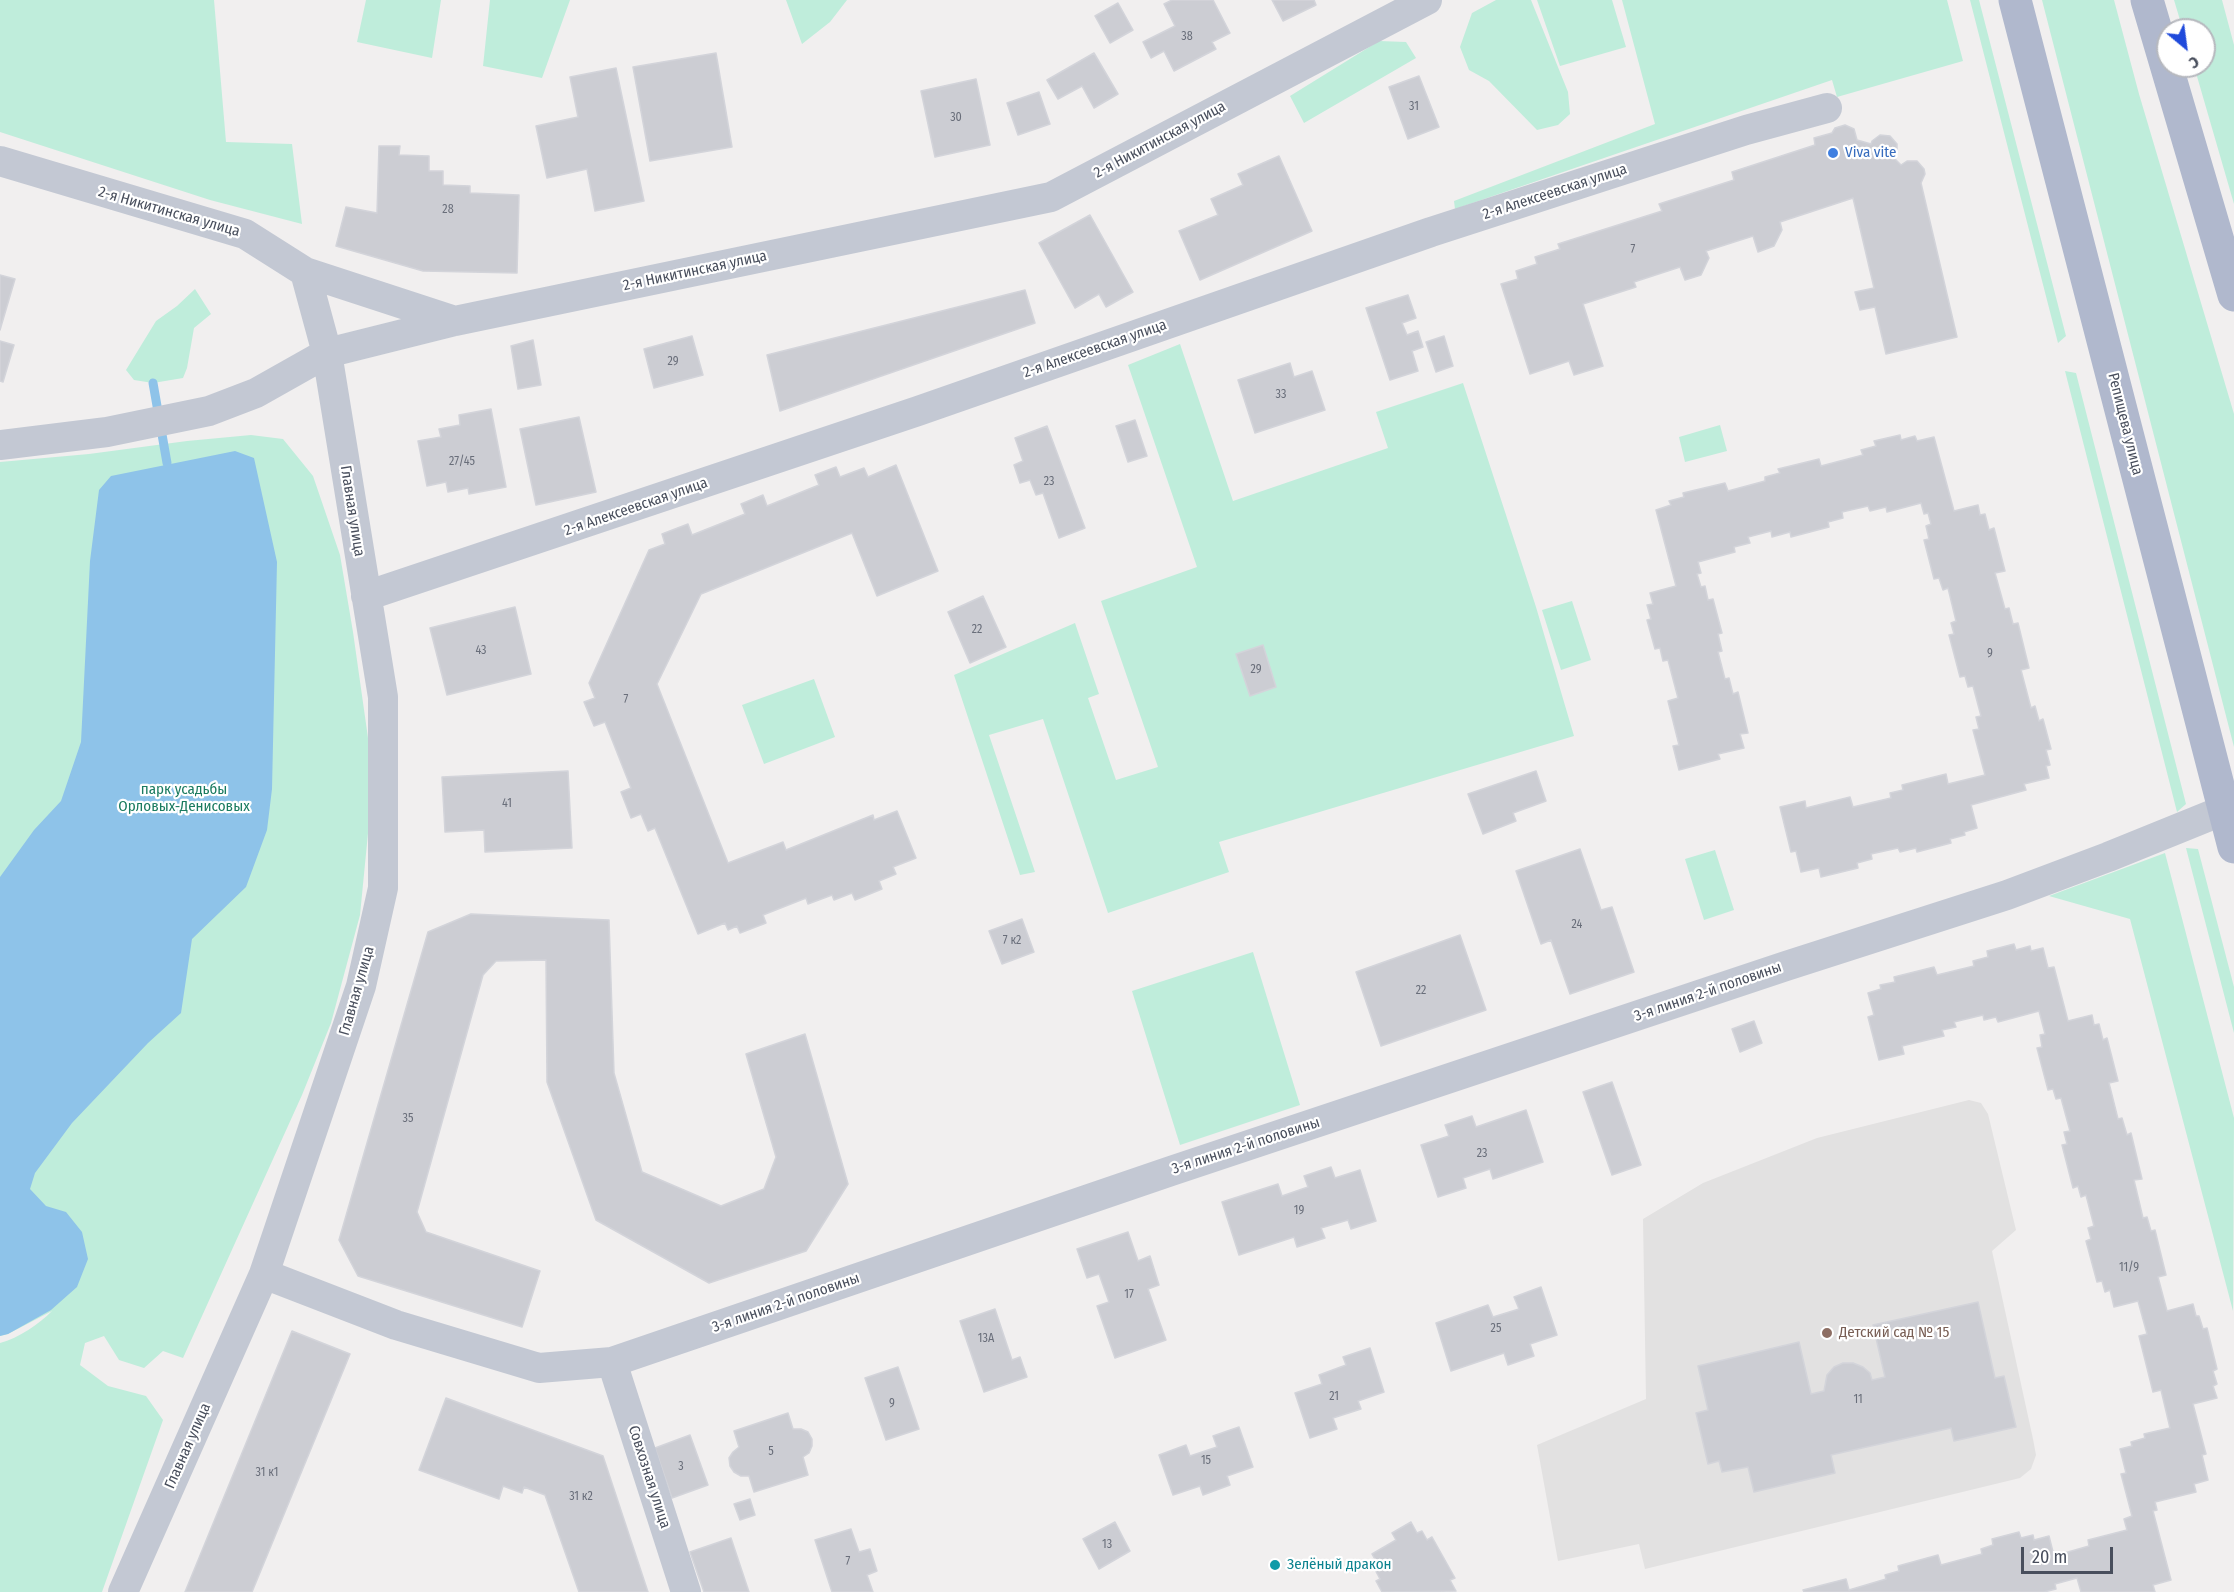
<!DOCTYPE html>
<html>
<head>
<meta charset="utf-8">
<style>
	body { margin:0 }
	#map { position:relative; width:2234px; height:1592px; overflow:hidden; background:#f1efef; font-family:"Fira Sans Condensed",sans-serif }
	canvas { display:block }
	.north { position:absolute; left:2156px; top:18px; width:60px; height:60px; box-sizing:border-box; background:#fff; border:2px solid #b6b8be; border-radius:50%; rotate:151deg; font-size:16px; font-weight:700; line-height:24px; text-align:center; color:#484e5c }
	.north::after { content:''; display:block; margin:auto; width:21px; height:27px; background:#1f4adb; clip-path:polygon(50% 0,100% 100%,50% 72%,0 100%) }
	.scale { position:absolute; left:2021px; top:1547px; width:92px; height:27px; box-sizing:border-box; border:3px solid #484e5c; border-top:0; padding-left:8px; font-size:18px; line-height:21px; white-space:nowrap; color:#484e5c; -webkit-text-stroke:4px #fff; paint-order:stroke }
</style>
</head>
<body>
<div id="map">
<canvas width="2234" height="1592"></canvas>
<div class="north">С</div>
<div class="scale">20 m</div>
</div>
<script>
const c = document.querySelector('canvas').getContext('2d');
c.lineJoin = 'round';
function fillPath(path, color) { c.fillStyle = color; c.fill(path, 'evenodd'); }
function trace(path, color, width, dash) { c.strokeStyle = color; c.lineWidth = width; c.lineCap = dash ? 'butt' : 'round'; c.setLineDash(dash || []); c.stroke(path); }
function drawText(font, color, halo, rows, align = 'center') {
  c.font = font + ' "Fira Sans Condensed",sans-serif'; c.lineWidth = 4.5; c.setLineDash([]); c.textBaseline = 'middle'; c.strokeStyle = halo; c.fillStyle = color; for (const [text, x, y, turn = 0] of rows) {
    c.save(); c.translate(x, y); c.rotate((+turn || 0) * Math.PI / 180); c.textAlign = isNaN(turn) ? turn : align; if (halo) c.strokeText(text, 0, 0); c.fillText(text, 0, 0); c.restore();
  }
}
fillPath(new Path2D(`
	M 1969,1100 L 1981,1103 L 1988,1114 L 2016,1230 L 1992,1251 L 2033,1439 L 2036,1455 L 2031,1469 L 2020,1478 L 1645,1569 L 1639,1544 L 1558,1561 L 1537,1445 L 1646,1399 L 1643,1219 L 1703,1183 L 1817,1138 Z`), '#e2e1e1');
fillPath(new Path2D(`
	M 0,0 L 214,0 L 226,142 L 292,144 L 302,224 L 210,200 L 0,132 Z
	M 366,0 L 441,0 L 432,58 L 357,42 Z
	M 490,0 L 570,0 L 542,78 L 483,66 Z
	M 786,0 L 847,0 L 830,22 L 802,44 Z
	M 1496,0 L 1531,0 L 1568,92 L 1570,114 L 1558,125 L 1537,130 L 1489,81 L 1469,70 L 1460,47 L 1472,13 Z
	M 1537,0 L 1612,0 L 1626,47 L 1560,66 Z
	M 1622,0 L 1947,0 L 1963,61 L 1837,97 L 1832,80 L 1455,209 L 1454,201 L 1655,124 Z
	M 1970,0 L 1979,0 L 2066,336 L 2058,343 Z
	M 2042,0 L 2114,0 L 2139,94 L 2234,414 L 2234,747 Z
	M 2174,0 L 2222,0 L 2234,45 L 2234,204 L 2194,66 L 2204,66 L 2204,30 L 2183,30 Z
	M 1379,41 L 1406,42 L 1416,58 L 1304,123 L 1290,96 Z
	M 195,289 L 211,314 L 194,328 L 187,368 L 183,378 L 153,383 L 134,380 L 126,370 L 156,321 L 177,306 Z
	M 1180,344 L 1233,501 L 1388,448 L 1376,412 L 1463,383 L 1536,607 L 1574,736 L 1219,842 L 1229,872 L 1108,913 L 1043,719 L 989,735 L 1035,872 L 1020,875 L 954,675 L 1075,623 L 1099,694 L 1088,698 L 1116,780 L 1158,767 L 1101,601 L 1197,567 L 1128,365 Z
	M 2065,371 L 2076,373 L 2186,804 L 2177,812 Z
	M 1720,425 L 1727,451 L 1685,462 L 1679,437 Z
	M 251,435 L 283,439 L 313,476 L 340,555 L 353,632 L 369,745 L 369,823 L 360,915 L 331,1023 L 302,1095 L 183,1358 L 163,1351 L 144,1368 L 119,1360 L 104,1336 L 85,1343 L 80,1365 L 108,1386 L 146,1396 L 163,1420 L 102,1592 L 0,1592 L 0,1343 C 19,1338 39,1324 52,1311 L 8,1334 L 0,1336 L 0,462 L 89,454 L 187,441 Z
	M 1572,601 L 1591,660 L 1561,670 L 1542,610 Z
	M 814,679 L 835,737 L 764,764 L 742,705 Z
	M 2186,848 L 2198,849 L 2234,987 L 2234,1033 Z
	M 1715,850 L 1734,910 L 1704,920 L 1685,859 Z
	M 2165,853 L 2234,1118 L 2233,1311 L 2130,919 L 2049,896 Z
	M 1253,952 L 1300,1105 L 1180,1145 L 1132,991 Z`), '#bfeddb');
fillPath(new Path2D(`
	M 235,451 L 254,458 L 277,562 L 272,789 L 267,830 L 246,887 L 192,939 L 181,1013 L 148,1043 L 72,1123 L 35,1173 L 30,1189 L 46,1206 L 66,1212 L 82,1232 L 88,1259 L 77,1287 L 51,1310 L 8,1334 L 0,1336 L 0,877 L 34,830 L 61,801 L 81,742 L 90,561 L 99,490 L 111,476 Z`), '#8ec3e9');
trace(new Path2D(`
	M 153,383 L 167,463`), '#8ec3e9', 9);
const building = new Path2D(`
	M 1172,0 L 1213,0 L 1230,33 L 1212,42 L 1216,49 L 1174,71 L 1164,51 L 1151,58 L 1143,42 L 1175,26 L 1164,4 Z
	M 1272,0 L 1314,0 L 1316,5 L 1283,21 Z
	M 1118,3 L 1133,30 L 1110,43 L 1095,16 Z
	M 716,53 L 732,147 L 650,161 L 633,67 Z
	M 1094,53 L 1118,94 L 1094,108 L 1082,86 L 1058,99 L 1047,80 Z
	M 616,68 L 644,201 L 595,211 L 587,169 L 547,178 L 536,126 L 578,117 L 570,77 Z
	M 1419,76 L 1439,127 L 1408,139 L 1389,87 Z
	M 976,79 L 990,145 L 935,157 L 921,91 Z
	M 1039,92 L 1050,124 L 1018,135 L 1007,103 Z
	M 1845,125 L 1854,129 L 1857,140 L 1871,144 L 1872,141 L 1880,135 L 1890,136 L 1897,144 L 1897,149 L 1893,157 L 1901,165 L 1907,161 L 1917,161 L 1924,169 L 1925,174 L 1921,183 L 1957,337 L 1886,354 L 1875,307 L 1860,310 L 1855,292 L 1874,288 L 1853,198 L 1780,222 L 1782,230 L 1774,246 L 1758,252 L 1753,236 L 1706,251 L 1709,258 L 1701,275 L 1685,280 L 1680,267 L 1634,282 L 1636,287 L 1583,304 L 1603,366 L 1574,375 L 1569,361 L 1530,374 L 1501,284 L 1518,279 L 1516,271 L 1537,264 L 1535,257 L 1560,249 L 1558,244 L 1662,211 L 1659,204 L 1734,180 L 1732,172 L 1815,145 L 1814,138 L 1832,133 L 1835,128 Z
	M 379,146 L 400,146 L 399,155 L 429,156 L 429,171 L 443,171 L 443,185 L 470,186 L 470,193 L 519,195 L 517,273 L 423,271 L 336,246 L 346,207 L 377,213 Z
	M 1279,156 L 1312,231 L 1200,280 L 1179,231 L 1218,215 L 1211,199 L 1243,185 L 1238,174 Z
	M 1090,215 L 1133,292 L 1106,307 L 1099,294 L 1075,308 L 1039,243 Z
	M 0,275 L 15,279 L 0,330 Z
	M 1025,290 L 1035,323 L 780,411 L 767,355 Z
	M 1408,295 L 1416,318 L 1402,323 L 1407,335 L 1418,331 L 1423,347 L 1412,351 L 1418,371 L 1390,380 L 1366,308 Z
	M 692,336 L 703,375 L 654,388 L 644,349 Z
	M 1444,336 L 1453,366 L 1436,372 L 1426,342 Z
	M 533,340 L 541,385 L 518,389 L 511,346 Z
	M 0,341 L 14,345 L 3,382 L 0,381 Z
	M 1290,363 L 1294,377 L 1312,371 L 1325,410 L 1255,433 L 1238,380 Z
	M 491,409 L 506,487 L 469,494 L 468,488 L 448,492 L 446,482 L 427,486 L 418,441 L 441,437 L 439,429 L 460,425 L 459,415 Z
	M 579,417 L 596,492 L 536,505 L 520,429 Z
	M 1135,420 L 1147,456 L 1128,462 L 1116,426 Z
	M 1047,426 L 1085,528 L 1059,538 L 1043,493 L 1036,495 L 1030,480 L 1020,483 L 1014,465 L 1023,461 L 1015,438 Z
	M 1900,435 L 1901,440 L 1915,436 L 1917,441 L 1934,437 L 1954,511 L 1978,505 L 1980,515 L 1985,514 L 1989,530 L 1994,528 L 2005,571 L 1995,573 L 2005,609 L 2009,608 L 2013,624 L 2018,623 L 2029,668 L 2021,670 L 2031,708 L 2035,706 L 2039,721 L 2043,719 L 2051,749 L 2046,750 L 2050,765 L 2046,766 L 2049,778 L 2024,784 L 2026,790 L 1971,805 L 1977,828 L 1964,832 L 1965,835 L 1950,839 L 1951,843 L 1917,852 L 1916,848 L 1900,852 L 1898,848 L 1871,854 L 1872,859 L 1857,863 L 1858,868 L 1821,877 L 1819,868 L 1801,872 L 1796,851 L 1791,852 L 1780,807 L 1805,801 L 1806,808 L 1850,797 L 1853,807 L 1891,798 L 1890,793 L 1903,790 L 1902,785 L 1946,774 L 1948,784 L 1985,775 L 1973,730 L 1979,729 L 1976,717 L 1981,716 L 1973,686 L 1968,687 L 1965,676 L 1960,677 L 1949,635 L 1954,634 L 1951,623 L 1956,621 L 1948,588 L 1943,590 L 1939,578 L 1934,579 L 1924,540 L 1929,539 L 1926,526 L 1931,524 L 1928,513 L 1924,514 L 1921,503 L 1887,512 L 1886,507 L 1870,511 L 1868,506 L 1842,512 L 1843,518 L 1828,522 L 1829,527 L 1791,537 L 1790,532 L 1772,537 L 1771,531 L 1748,537 L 1750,543 L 1734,547 L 1735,552 L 1698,562 L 1701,573 L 1697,574 L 1701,587 L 1705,586 L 1708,600 L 1713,599 L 1722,633 L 1718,634 L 1722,651 L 1718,652 L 1725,679 L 1729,678 L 1733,694 L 1738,692 L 1748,733 L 1740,734 L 1744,748 L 1718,754 L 1720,759 L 1679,770 L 1673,746 L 1679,745 L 1668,701 L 1678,698 L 1668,660 L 1663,661 L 1660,648 L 1655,649 L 1647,620 L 1651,619 L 1647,605 L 1653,604 L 1650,593 L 1676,586 L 1656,510 L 1671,505 L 1669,501 L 1684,497 L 1683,493 L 1725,483 L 1728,491 L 1765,481 L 1765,477 L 1780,473 L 1778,469 L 1819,459 L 1821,466 L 1863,455 L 1861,450 L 1876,446 L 1874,441 Z
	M 896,465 L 938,571 L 877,596 L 852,533 L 701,594 L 657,684 L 728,863 L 783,842 L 786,850 L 873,815 L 874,820 L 897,811 L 916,858 L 893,867 L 896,874 L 879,881 L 882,889 L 855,900 L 852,893 L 834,900 L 832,895 L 808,904 L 806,898 L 763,915 L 766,923 L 740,933 L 737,926 L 728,930 L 725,923 L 698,934 L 655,828 L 648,831 L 641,814 L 631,818 L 621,792 L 631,788 L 605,722 L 594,726 L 584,702 L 595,698 L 589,683 L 649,550 L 665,544 L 662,534 L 688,524 L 692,535 L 745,514 L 741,504 L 763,495 L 767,506 L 819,485 L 815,475 L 836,467 L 840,477 L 864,468 L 868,477 Z
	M 983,596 L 1006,647 L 970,663 L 948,612 Z
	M 515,607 L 531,674 L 447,695 L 430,628 Z
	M 1263,645 L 1276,687 L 1250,696 L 1236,654 Z
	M 568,771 L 572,848 L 485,852 L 484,830 L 445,832 L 442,777 Z
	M 1536,771 L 1546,801 L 1513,813 L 1516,821 L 1483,834 L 1468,794 Z
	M 1580,849 L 1601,910 L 1612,907 L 1634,972 L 1570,994 L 1551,940 L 1541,944 L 1516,871 Z
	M 471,914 L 609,920 L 614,1073 L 642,1172 L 721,1206 L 764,1189 L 776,1157 L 746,1054 L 805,1034 L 848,1184 L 806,1251 L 709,1283 L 596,1220 L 547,1082 L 546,960 L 496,961 L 483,975 L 417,1212 L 426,1232 L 540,1271 L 522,1327 L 358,1276 L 339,1240 L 428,932 Z
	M 1022,919 L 1034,952 L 1002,964 L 989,931 Z
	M 1460,935 L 1486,1010 L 1381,1046 L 1356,972 Z
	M 2014,944 L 2016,950 L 2030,946 L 2031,951 L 2043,948 L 2048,968 L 2054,967 L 2068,1021 L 2092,1015 L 2094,1025 L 2099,1024 L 2103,1040 L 2107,1038 L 2118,1081 L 2109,1083 L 2118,1119 L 2122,1118 L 2127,1135 L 2131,1133 L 2142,1179 L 2134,1180 L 2143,1218 L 2147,1217 L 2151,1231 L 2155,1230 L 2166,1275 L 2158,1277 L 2167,1311 L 2193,1304 L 2196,1316 L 2199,1316 L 2203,1329 L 2207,1328 L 2217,1369 L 2213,1371 L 2217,1384 L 2213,1386 L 2217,1398 L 2193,1404 L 2206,1454 L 2202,1455 L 2208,1480 L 2194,1484 L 2196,1492 L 2155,1502 L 2157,1510 L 2153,1511 L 2171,1580 L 2153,1585 L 2155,1592 L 2081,1592 L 2077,1578 L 2055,1584 L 2056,1589 L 2044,1592 L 1804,1592 L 1803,1590 L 1846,1579 L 1849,1590 L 1886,1579 L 1885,1575 L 1899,1571 L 1898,1566 L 1938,1555 L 1941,1565 L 1982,1554 L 1981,1549 L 1993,1545 L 1992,1539 L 2019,1532 L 2021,1538 L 2033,1535 L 2034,1540 L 2049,1536 L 2054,1556 L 2089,1546 L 2088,1540 L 2127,1530 L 2124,1519 L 2132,1516 L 2121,1474 L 2126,1473 L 2120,1449 L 2132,1446 L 2131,1442 L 2145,1438 L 2144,1434 L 2170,1428 L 2161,1390 L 2153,1392 L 2139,1336 L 2147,1334 L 2138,1301 L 2114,1307 L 2110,1290 L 2105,1292 L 2102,1281 L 2097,1282 L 2086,1241 L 2091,1239 L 2088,1228 L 2094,1226 L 2086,1195 L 2081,1197 L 2078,1186 L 2073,1188 L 2062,1145 L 2067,1144 L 2064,1132 L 2070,1131 L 2061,1098 L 2056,1099 L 2053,1089 L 2048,1090 L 2037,1048 L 2042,1047 L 2040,1035 L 2045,1034 L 2039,1011 L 1998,1022 L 1996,1017 L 1984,1020 L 1983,1015 L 1954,1022 L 1956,1027 L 1942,1030 L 1944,1036 L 1902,1046 L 1904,1054 L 1879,1060 L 1868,1017 L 1874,1015 L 1868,993 L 1881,989 L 1880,985 L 1895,982 L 1894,977 L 1934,967 L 1937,975 L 1974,966 L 1973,961 L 1988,957 L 1987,951 Z
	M 1754,1021 L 1762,1043 L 1740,1052 L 1732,1029 Z
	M 1612,1082 L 1641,1165 L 1612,1175 L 1583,1092 Z
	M 1526,1110 L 1543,1162 L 1493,1179 L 1490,1169 L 1463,1178 L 1466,1188 L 1438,1197 L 1421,1145 L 1449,1136 L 1445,1125 L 1472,1116 L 1476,1127 Z
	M 1331,1167 L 1335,1178 L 1360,1170 L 1376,1221 L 1351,1229 L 1348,1220 L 1321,1228 L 1325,1238 L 1297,1247 L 1294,1237 L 1239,1255 L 1222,1202 L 1278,1184 L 1282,1196 L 1308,1187 L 1304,1176 Z
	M 1128,1232 L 1138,1261 L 1150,1256 L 1159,1285 L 1148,1289 L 1166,1340 L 1115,1358 L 1097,1306 L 1109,1302 L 1099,1274 L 1087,1278 L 1077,1249 Z
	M 1541,1287 L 1557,1335 L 1530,1344 L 1534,1356 L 1508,1365 L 1504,1353 L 1451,1371 L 1436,1323 L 1488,1305 L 1493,1317 L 1519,1309 L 1514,1297 Z
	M 1978,1302 L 1995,1378 L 2004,1376 L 2016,1427 L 1954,1441 L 1951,1428 L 1831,1455 L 1835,1473 L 1754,1492 L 1748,1467 L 1722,1472 L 1719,1461 L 1708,1464 L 1696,1413 L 1708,1410 L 1698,1366 L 1799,1342 L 1811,1394 L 1824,1391 L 1827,1375 L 1834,1367 L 1843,1363 L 1853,1363 L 1863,1367 L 1870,1373 L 1872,1380 L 1885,1377 L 1873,1325 Z
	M 995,1309 L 1012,1360 L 1020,1357 L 1027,1377 L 984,1392 L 960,1321 Z
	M 292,1331 L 350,1354 L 252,1592 L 185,1592 Z
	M 1370,1348 L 1384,1392 L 1358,1401 L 1361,1409 L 1333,1418 L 1337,1429 L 1310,1438 L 1295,1393 L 1322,1384 L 1319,1375 L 1346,1365 L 1343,1357 Z
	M 898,1367 L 919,1429 L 886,1440 L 865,1378 Z
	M 446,1398 L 603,1456 L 648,1592 L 579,1592 L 545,1495 L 524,1487 L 522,1493 L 503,1486 L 499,1499 L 419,1470 Z
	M 788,1413 L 793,1429 L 801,1429 L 808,1432 L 812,1439 L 812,1446 L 809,1453 L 803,1457 L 808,1475 L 754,1492 L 749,1476 L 741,1476 L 734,1472 L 730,1466 L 729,1458 L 733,1452 L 739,1447 L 734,1431 Z
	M 1239,1427 L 1253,1467 L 1227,1476 L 1230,1485 L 1203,1495 L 1200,1486 L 1173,1495 L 1159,1455 L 1186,1445 L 1190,1456 L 1217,1447 L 1213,1436 Z
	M 690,1435 L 708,1485 L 672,1498 L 655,1448 Z
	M 750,1499 L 755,1515 L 740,1520 L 734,1504 Z
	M 1115,1522 L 1130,1551 L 1099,1569 L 1083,1539 Z
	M 1411,1522 L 1417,1533 L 1422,1531 L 1427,1540 L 1432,1537 L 1455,1578 L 1450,1580 L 1456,1591 L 1382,1592 L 1376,1581 L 1380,1579 L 1373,1566 L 1377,1563 L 1372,1554 L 1396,1540 L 1392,1533 Z
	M 851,1529 L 859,1552 L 870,1549 L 877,1571 L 867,1575 L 873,1592 L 832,1592 L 815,1540 Z
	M 731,1538 L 749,1592 L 704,1592 L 690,1552 Z`);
fillPath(building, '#cccdd3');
trace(building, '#d3d4da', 1.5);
trace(new Path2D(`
	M 0,161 L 245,234 L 305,272 L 327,353 L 383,697 L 383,888 L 361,986 L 264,1274 L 123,1592
	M 305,272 L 455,321
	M 0,445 L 107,432 L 209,411 L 256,393 L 327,353 L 455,321 L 1051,197 L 1427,0
	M 366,596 L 918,411 L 1431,232 L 1746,130 L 1827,108
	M 264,1274 L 396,1325 L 539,1368 L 612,1362 L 1171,1171 L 1786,966 L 2007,895 L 2108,857 L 2224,810
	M 612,1362 L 686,1592`), '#c3c8d3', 30);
trace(new Path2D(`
	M 2015,0 L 2234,847
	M 2147,0 L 2234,295`), '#b0b8cd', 33);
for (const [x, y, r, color] of [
	[1833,153,6,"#3f7fe0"],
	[1827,1333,6,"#8d6e63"],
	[1275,1565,6,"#0f9aa8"]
]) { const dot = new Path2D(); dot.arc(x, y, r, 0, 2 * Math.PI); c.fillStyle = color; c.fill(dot); trace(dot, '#fff', 2); }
drawText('12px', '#696e7a', null, [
	["38",1187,37],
	["31",1414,107],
	["30",956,118],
	["28",448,210],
	["7",1633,250],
	["29",673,362],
	["33",1281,395],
	["27/45",462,462],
	["23",1049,482],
	["22",977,630],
	["43",481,651],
	["9",1990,654],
	["29",1256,670],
	["7",626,700],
	["41",507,804],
	["24",1577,925],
	["7 к2",1012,941],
	["22",1421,991],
	["35",408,1119],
	["23",1482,1154],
	["19",1299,1211],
	["11/9",2129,1268],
	["17",1129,1295],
	["25",1496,1329],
	["13А",986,1339],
	["21",1334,1397],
	["11",1858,1400],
	["9",892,1404],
	["5",771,1452],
	["15",1206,1461],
	["3",681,1467],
	["31 к1",267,1473],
	["31 к2",581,1497],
	["13",1107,1545],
	["7",848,1562]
]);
drawText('15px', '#484e5c', '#fff', [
	["2-я Никитинская улица",1160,140,-28],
	["2-я Алексеевская улица",1555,192,-18],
	["2-я Никитинская улица",169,212,16],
	["2-я Никитинская улица",695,271,-12],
	["2-я Алексеевская улица",1095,349,-19],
	["Репищева улица",2125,424,76],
	["2-я Алексеевская улица",636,507,-19],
	["Главная улица",352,511,81],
	["Главная улица",357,991,-74],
	["3-я линия 2-й половины",1708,992,-19],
	["3-я линия 2-й половины",1246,1146,-18],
	["3-я линия 2-й половины",786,1303,-19],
	["Главная улица",188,1446,-66],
	["Совхозная улица",649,1477,72]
]);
drawText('15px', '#366cbe', '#fff', [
	["Viva vite",1845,153]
], 'left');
drawText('15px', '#1a7b5f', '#fff', [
	["парк усадьбы",184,790],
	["Орловых-Денисовых",184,807]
]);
drawText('15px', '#785e54', '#fff', [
	["Детский сад № 15",1839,1333]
], 'left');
drawText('15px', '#0d838f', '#fff', [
	["Зелёный дракон",1287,1565]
], 'left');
</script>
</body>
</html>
